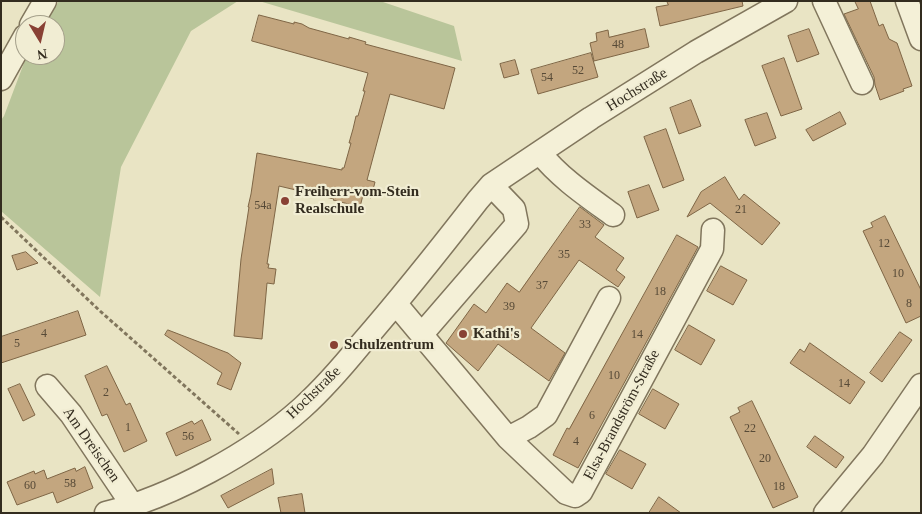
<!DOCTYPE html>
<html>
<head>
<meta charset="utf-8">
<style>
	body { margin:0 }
	#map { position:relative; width:922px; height:514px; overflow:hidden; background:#e9e4c4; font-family:"Times New Roman",serif }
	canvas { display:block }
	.frame { position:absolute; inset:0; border:2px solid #332c1f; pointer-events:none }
	.north { position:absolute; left:15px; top:15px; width:50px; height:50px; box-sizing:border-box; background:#f1edd3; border:1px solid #a5a08b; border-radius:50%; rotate:171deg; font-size:14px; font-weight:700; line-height:20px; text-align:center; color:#332c1f }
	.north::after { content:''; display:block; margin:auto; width:18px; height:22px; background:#894134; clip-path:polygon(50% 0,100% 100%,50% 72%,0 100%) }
</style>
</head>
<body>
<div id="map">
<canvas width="922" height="514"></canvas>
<div class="frame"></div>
<div class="north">N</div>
</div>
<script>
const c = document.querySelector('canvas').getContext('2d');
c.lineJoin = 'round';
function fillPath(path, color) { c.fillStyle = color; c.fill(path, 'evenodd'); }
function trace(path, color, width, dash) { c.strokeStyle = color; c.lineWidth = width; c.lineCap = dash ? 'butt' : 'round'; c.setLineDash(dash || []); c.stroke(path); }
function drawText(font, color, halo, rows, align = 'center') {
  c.font = font + ' "Times New Roman",serif'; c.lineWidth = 4.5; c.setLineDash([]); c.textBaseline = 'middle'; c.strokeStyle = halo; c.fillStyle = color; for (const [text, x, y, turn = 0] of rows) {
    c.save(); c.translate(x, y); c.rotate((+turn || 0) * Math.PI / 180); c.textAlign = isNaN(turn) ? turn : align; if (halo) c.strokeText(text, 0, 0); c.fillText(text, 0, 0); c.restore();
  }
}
fillPath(new Path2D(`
	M 59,1 L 238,1 L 191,31 L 121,167 L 100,297 L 1,211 L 1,120 L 4,116 L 27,55 L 55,55 L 55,25 L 44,25 Z
	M 259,1 L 380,1 L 454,26 L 462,61 Z`), '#b9c59a');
const building = new Path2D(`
	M 667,1 L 742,1 L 743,6 L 660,26 L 656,7 L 668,5 Z
	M 855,1 L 870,1 L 879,26 L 883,24 L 889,39 L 897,43 L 912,86 L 903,89 L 904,91 L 880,100 L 875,85 L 874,77 L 844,14 L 858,9 Z
	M 259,15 L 294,24 L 294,22 L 302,24 L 309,28 L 349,39 L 349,37 L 366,42 L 365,44 L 455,68 L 444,109 L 390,94 L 367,180 L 375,182 L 371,198 L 363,195 L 360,207 L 333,200 L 334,199 L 279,186 L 267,264 L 269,264 L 268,268 L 276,269 L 274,284 L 267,283 L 262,339 L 234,336 L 241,259 L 249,207 L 248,207 L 251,194 L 257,153 L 342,170 L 342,168 L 344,168 L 351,143 L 349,143 L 353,129 L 356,116 L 358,116 L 365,91 L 363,91 L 368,73 L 252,41 Z
	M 645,29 L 649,47 L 594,61 L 590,43 L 597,41 L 596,33 L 608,30 L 609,37 Z
	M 809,29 L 819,54 L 797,62 L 788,36 Z
	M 591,53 L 598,77 L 538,94 L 531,70 Z
	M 784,58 L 802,109 L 781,116 L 762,66 Z
	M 515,60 L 519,74 L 504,78 L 500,64 Z
	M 691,100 L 701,126 L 679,134 L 670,108 Z
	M 840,112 L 846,124 L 813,141 L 806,130 Z
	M 767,113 L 776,138 L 755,146 L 745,120 Z
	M 666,129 L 684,180 L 663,188 L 644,137 Z
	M 725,177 L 739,200 L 744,194 L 780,223 L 762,245 L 710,203 L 687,217 L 701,192 Z
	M 649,185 L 659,210 L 637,218 L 628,192 Z
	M 580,207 L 604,225 L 595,237 L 624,258 L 616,270 L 625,277 L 618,287 L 579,260 L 531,328 L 565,353 L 549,381 L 498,344 L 478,371 L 446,343 L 474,304 L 486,313 L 507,283 L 519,292 Z
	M 885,216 L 921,290 L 921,316 L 906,323 L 863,231 L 873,227 L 871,223 Z
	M 677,235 L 698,247 L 578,468 L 553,455 L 567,428 L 569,429 Z
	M 26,252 L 38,263 L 17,270 L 12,256 Z
	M 721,266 L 747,280 L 733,305 L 707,291 Z
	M 78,311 L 86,335 L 1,363 L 1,337 Z
	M 689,325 L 715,340 L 701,365 L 675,350 Z
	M 168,330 L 228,353 L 241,363 L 231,390 L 217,384 L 222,373 L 165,335 Z
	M 900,332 L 912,340 L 882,382 L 870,373 Z
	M 810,343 L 865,382 L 850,404 L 790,363 L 800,349 L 804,352 Z
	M 107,366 L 126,405 L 130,403 L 147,441 L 124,452 L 107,414 L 102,416 L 85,376 Z
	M 20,384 L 35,415 L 23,421 L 8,389 Z
	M 653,389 L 679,404 L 665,429 L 639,414 Z
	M 752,401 L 798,497 L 773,508 L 730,417 L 740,412 L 738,408 Z
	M 202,420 L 211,440 L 176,456 L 166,433 L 192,421 L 194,424 Z
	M 815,436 L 844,457 L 836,468 L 807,447 Z
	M 620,450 L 646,464 L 632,489 L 606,474 Z
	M 85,467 L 93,488 L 57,503 L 53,492 L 17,505 L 7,482 L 34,471 L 35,474 L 44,470 L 47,479 L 75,468 L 76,471 Z
	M 272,469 L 274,484 L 228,508 L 221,496 Z
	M 302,494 L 305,513 L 281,513 L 278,498 Z
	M 659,497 L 681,513 L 649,513 Z`);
fillPath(building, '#c3a67f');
trace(building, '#7e6545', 1);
const minor = new Path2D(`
	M 824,1 L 862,83
	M 907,1 L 921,39
	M 31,25 L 45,1
	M 1,79 L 25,36
	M 540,153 C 560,178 587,196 613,215
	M 396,304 L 508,438 L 566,493 L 575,496 L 581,492 L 712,249 L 713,230
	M 422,334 L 517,224 L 514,209 L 491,185
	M 47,386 L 71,414 L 133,506
	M 508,438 L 529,427 L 546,415 L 609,298
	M 106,513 C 171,497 252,453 302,408 C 323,389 343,366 361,344 C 402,297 440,249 478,200 L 491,185 L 591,118 L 696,52 L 786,1
	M 825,513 L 873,455 L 921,385`);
trace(minor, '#81765d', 25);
trace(new Path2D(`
	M 1,217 L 100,311 L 239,434`), '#81765d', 3, [4, 2.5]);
trace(minor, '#f4f0d7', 22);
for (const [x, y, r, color] of [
	[285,201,5,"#894134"],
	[463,334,5,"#894134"],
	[334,345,5,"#894134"]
]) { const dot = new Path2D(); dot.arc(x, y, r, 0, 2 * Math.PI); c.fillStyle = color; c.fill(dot); trace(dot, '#f1edd3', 2); }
drawText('12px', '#574a37', null, [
	["48",618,45],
	["52",578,71],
	["54",547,78],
	["54a",263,206],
	["21",741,210],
	["33",585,225],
	["12",884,244],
	["35",564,255],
	["10",898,274],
	["37",542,286],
	["18",660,292],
	["8",909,304],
	["39",509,307],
	["4",44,334],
	["14",637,335],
	["5",17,344],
	["10",614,376],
	["14",844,384],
	["2",106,393],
	["6",592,416],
	["1",128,428],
	["22",750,429],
	["56",188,437],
	["4",576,442],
	["20",765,459],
	["58",70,484],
	["60",30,486],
	["18",779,487]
]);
drawText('15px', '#332c1f', '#f1edd3', [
	["Hochstraße",637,90,-32],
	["Hochstraße",314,393,-44],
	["Elsa-Brandström-Straße",622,415,-62],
	["Am Dreischen",91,445,55]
]);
drawText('bold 15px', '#332c1f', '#f1edd3', [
	["Freiherr-vom-Stein",295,192],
	["Realschule",295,209],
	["Kathi's",473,334],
	["Schulzentrum",344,345]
], 'left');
</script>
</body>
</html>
